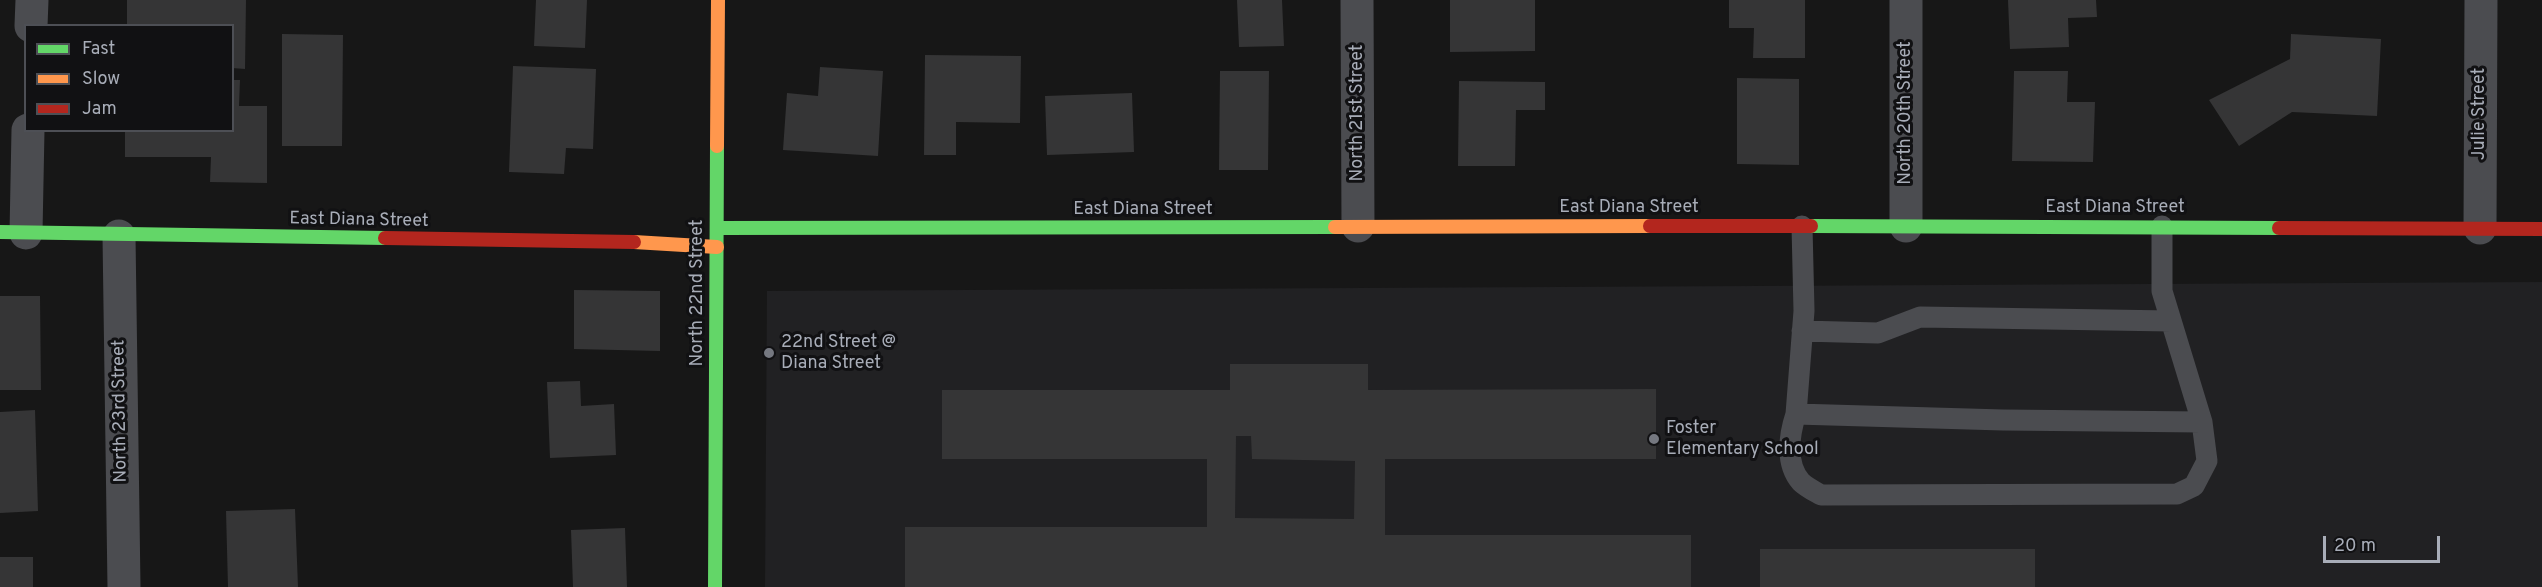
<!DOCTYPE html>
<html>
<head>
<meta charset="utf-8">
<style>
	body { margin:0 }
	#map { position:relative; width:2542px; height:587px; overflow:hidden; background:#171717; font-family:Overpass,sans-serif }
	canvas { display:block }
	.legend { position:absolute; left:24px; top:24px; width:210px; height:108px; box-sizing:border-box; background:#111113; border:2px solid #4d4f55; margin:0; padding:8px 10px; list-style:none; font-size:18px; color:#a8adb8 }
	.legend li { display:flex; align-items:center; gap:12px; height:30px }
	.legend b { width:30px; border:2px solid #4d4f55 }
	.scale { position:absolute; left:2323px; top:536px; width:117px; height:27px; box-sizing:border-box; border:3px solid #a8adb8; border-top:0; padding-left:8px; font-size:18px; line-height:21px; white-space:nowrap; color:#a8adb8; -webkit-text-stroke:4px #111113; paint-order:stroke }
</style>
</head>
<body>
<div id="map">
<canvas width="2542" height="587"></canvas>
<ul class="legend">
<li><b style="height:8px;background:#63d668"></b>Fast</li>
<li><b style="height:8px;background:#ff974d"></b>Slow</li>
<li><b style="height:8px;background:#b3261e"></b>Jam</li>
</ul>
<div class="scale">20 m</div>
</div>
<script>
const c = document.querySelector('canvas').getContext('2d');
c.lineJoin = 'round';
function fillPath(path, color) { c.fillStyle = color; c.fill(path, 'evenodd'); }
function trace(path, color, width, dash) { c.strokeStyle = color; c.lineWidth = width; c.lineCap = dash ? 'butt' : 'round'; c.setLineDash(dash || []); c.stroke(path); }
function drawText(font, color, halo, rows, align = 'center') {
  c.font = font + ' Overpass,sans-serif'; c.lineWidth = 6; c.setLineDash([]); c.textBaseline = 'middle'; c.strokeStyle = halo; c.fillStyle = color; for (const [text, x, y, turn = 0] of rows) {
    c.save(); c.translate(x, y); c.rotate((+turn || 0) * Math.PI / 180); c.textAlign = isNaN(turn) ? turn : align; if (halo) c.strokeText(text, 0, 0); c.fillText(text, 0, 0); c.restore();
  }
}
fillPath(new Path2D(`
	M 2542,282 L 2542,587 L 765,587 L 767,291 Z`), '#212123');
fillPath(new Path2D(`
	M 127,0 L 246,0 L 245,69 L 232,68 L 232,26 L 127,26 Z
	M 536,0 L 587,0 L 585,48 L 534,46 Z
	M 1237,0 L 1282,0 L 1284,46 L 1239,47 Z
	M 1450,0 L 1535,0 L 1535,51 L 1450,52 Z
	M 1729,0 L 1805,0 L 1805,58 L 1753,58 L 1754,28 L 1729,28 Z
	M 2008,0 L 2096,0 L 2097,17 L 2068,18 L 2069,47 L 2010,49 Z
	M 282,34 L 343,35 L 342,146 L 282,146 Z
	M 2291,34 L 2381,39 L 2377,116 L 2292,112 L 2239,146 L 2209,100 L 2290,59 Z
	M 925,55 L 1021,56 L 1020,123 L 956,122 L 956,155 L 924,155 Z
	M 513,66 L 596,69 L 593,149 L 566,148 L 564,174 L 509,172 Z
	M 820,67 L 883,71 L 878,156 L 783,150 L 787,93 L 818,96 Z
	M 1220,71 L 1269,71 L 1268,170 L 1219,170 Z
	M 2014,71 L 2068,71 L 2067,102 L 2095,102 L 2093,162 L 2012,161 Z
	M 1737,78 L 1799,79 L 1799,165 L 1737,164 Z
	M 232,80 L 240,80 L 239,106 L 267,106 L 267,183 L 210,182 L 211,157 L 125,157 L 125,130 L 232,130 Z
	M 1459,81 L 1545,82 L 1545,110 L 1516,110 L 1515,166 L 1458,166 Z
	M 1132,93 L 1134,152 L 1047,155 L 1045,96 Z
	M 574,290 L 660,291 L 660,351 L 574,349 Z
	M 0,296 L 40,296 L 41,390 L 0,390 Z
	M 1230,364 L 1368,364 L 1368,390 L 1656,389 L 1656,459 L 1385,459 L 1385,535 L 1691,535 L 1691,587 L 905,587 L 905,527 L 1207,527 L 1207,459 L 942,459 L 942,390 L 1230,390 ZM 1236,436 L 1251,436 L 1252,459 L 1355,461 L 1354,519 L 1235,518 Z
	M 580,381 L 581,406 L 614,404 L 616,455 L 550,458 L 547,382 Z
	M 35,410 L 38,511 L 0,513 L 0,412 Z
	M 295,509 L 298,587 L 228,587 L 226,511 Z
	M 625,528 L 627,587 L 573,587 L 571,530 Z
	M 1760,549 L 2035,549 L 2035,587 L 1760,587 Z
	M 0,557 L 33,557 L 33,587 L 0,587 Z`), '#353536');
trace(new Path2D(`
	M 1802,226 L 1804,311 L 1796,414 C 1789,435 1785,464 1801,482 C 1806,487 1814,491 1821,495 L 2177,494 L 2194,486 L 2207,461 L 2202,422 L 2162,291 L 2162,226
	M 1802,331 L 1878,333 L 1920,317 L 2171,321
	M 1796,414 L 2003,420 L 2202,422`), '#4b4c50', 21);
trace(new Path2D(`
	M 1357,0 L 1358,226
	M 31,26 L 32,0
	M 1906,226 L 1906,0
	M 2480,228 L 2481,0
	M 26,233 L 28,130
	M 119,236 L 124,587`), '#4b4c50', 33);
trace(new Path2D(`
	M 1811,226 L 2279,228
	M 717,228 L 1335,227
	M 0,232 L 385,238
	M 715,587 L 717,146`), '#63d668', 14);
trace(new Path2D(`
	M 717,146 L 718,0
	M 1335,227 L 1650,226
	M 634,242 L 717,247`), '#ff974d', 14);
trace(new Path2D(`
	M 1650,226 L 1811,226
	M 2279,228 L 2542,229
	M 385,238 L 634,242`), '#b3261e', 14);
for (const [x, y, r, color] of [
	[769,353,6,"#757880"],
	[1654,439,6,"#757880"]
]) { const dot = new Path2D(); dot.arc(x, y, r, 0, 2 * Math.PI); c.fillStyle = color; c.fill(dot); trace(dot, '#111113', 2); }
drawText('18px', '#a8adb8', '#111113', [
	["North 21st Street",1358,113,-90],
	["North 20th Street",1906,113,-90],
	["Julie Street",2480,114,-90],
	["East Diana Street",1629,208],
	["East Diana Street",2115,208],
	["East Diana Street",1143,210],
	["East Diana Street",359,221,1],
	["North 22nd Street",698,293,-90],
	["North 23rd Street",121,411,-91]
]);
drawText('18px', '#a8adb8', '#111113', [
	["22nd Street @",781,343],
	["Diana Street",781,364],
	["Foster",1666,429],
	["Elementary School",1666,450]
], 'left');
</script>
</body>
</html>
